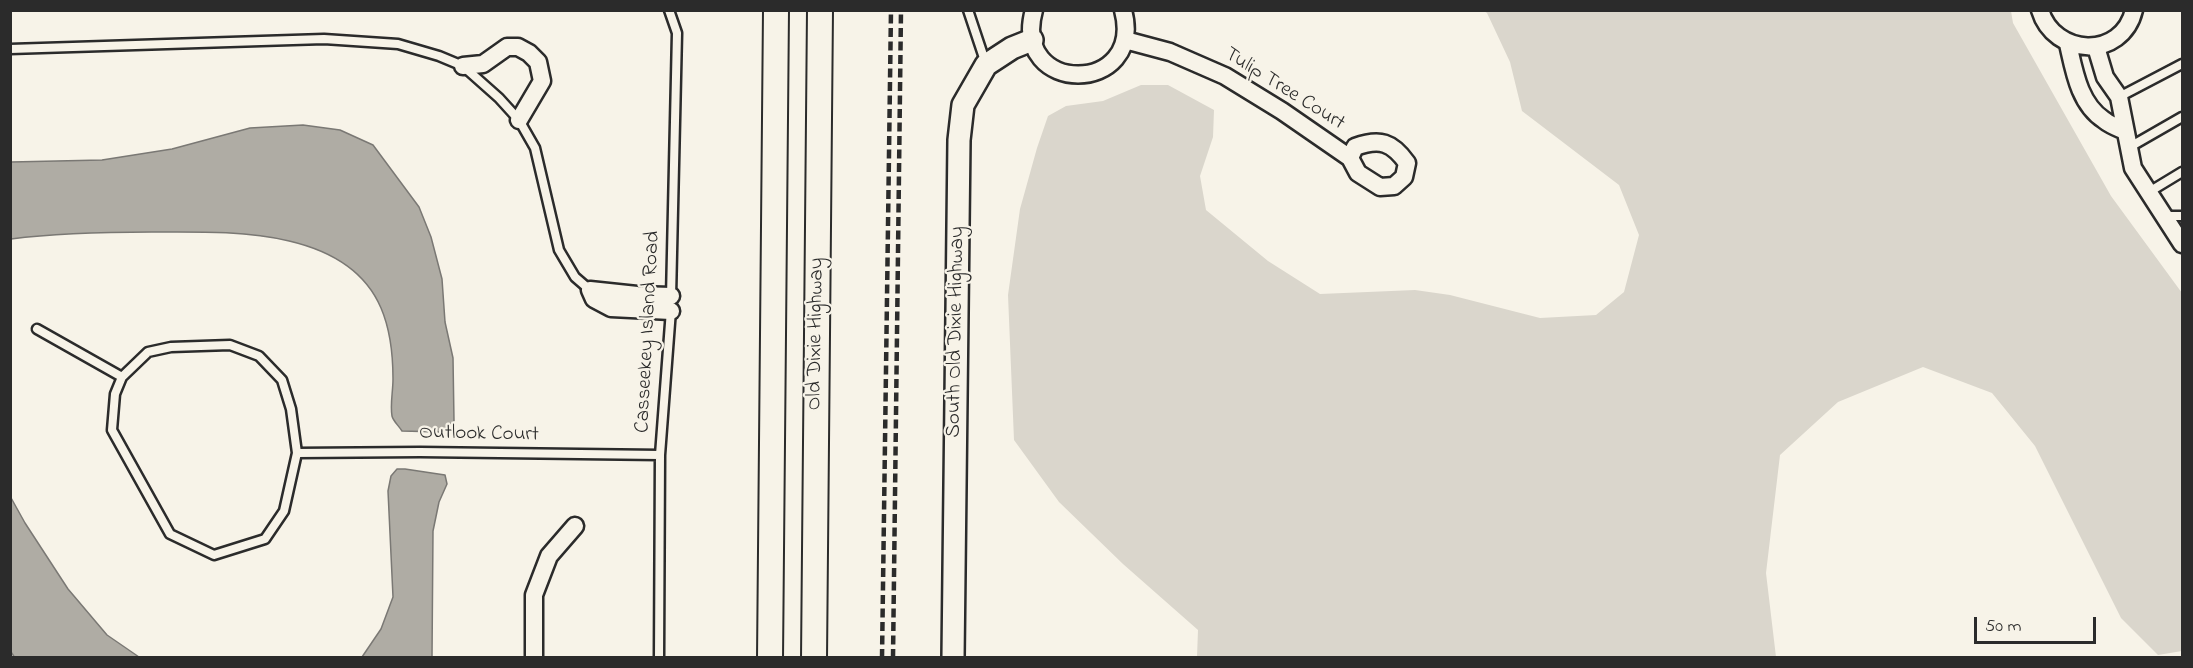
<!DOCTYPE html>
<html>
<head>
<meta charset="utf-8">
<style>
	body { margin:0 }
	#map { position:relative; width:2193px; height:668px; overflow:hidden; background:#f7f3e8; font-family:"Indie Flower",sans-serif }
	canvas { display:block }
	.frame { position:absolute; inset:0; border:12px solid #2b2b2b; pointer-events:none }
	.scale { position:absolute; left:1974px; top:617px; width:122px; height:27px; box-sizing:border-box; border:3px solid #2b2b2b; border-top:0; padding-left:8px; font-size:18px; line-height:21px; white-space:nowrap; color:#2b2b2b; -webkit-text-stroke:4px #f7f3e8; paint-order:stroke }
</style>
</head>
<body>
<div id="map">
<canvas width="2193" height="668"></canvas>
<div class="frame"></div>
<div class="scale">50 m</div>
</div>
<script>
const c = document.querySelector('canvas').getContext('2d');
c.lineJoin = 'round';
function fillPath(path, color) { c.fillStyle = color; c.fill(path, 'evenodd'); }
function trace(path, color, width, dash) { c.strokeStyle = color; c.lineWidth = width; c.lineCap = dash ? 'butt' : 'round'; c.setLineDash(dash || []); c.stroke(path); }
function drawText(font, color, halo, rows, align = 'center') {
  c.font = font + ' "Indie Flower",sans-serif'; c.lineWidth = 4.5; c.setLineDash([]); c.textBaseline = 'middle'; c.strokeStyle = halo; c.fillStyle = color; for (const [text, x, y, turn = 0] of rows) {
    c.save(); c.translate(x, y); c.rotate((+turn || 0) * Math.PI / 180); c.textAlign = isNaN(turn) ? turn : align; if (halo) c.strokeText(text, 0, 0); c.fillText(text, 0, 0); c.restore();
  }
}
fillPath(new Path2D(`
	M 1484,11 L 2011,11 L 2013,23 L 2111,196 L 2182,293 L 2182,651 L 2158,655 L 2121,618 L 2035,446 L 1992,393 L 1923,367 L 1838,402 L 1780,455 L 1766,573 L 1776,657 L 1197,657 L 1198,630 L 1123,564 L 1059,502 L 1014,440 L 1008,295 L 1020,209 L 1037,148 L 1048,116 L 1066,106 L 1103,101 L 1141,85 L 1168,85 L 1214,110 L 1213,137 L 1200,176 L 1206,210 L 1268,261 L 1320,294 L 1415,290 L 1450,295 L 1540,318 L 1596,315 L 1624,292 L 1639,235 L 1619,185 L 1522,111 L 1510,62 L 1487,13 Z`), '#dad6cc');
const water = new Path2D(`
	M 303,125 L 340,130 L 373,145 L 419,207 L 431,237 L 442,279 L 445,322 L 453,358 L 454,421 L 440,432 L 402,431 C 399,426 393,421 392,416 C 390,405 393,391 393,379 C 393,356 390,329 381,308 C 346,226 226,232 152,232 C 105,232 57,233 11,239 L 11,162 L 102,160 L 172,149 L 250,128 Z
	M 397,469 L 405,469 L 445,475 L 447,484 L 439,502 L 433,531 L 432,657 L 362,657 L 381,629 L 393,597 L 388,491 L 391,476 Z
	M 10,496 L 25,523 L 68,589 L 107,635 L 139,657 L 15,658 L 11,652 Z`);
fillPath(water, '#afaca4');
trace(water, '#7a7874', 1.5);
const service = new Path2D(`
	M 669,10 L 677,33 L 671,297
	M 968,10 L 986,64
	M 10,49 L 324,39 L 398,44 L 439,56 L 463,66 L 499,98 L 519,120 L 535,148 L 559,250 L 575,277 L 590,290
	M 2119,97 L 2182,64
	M 2128,148 L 2182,117
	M 2149,192 L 2182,172
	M 2165,216 L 2182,216
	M 37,329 L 122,377
	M 230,345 L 259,356 L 282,380 L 291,409 L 297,453 L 284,511 L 265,539 L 214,555 L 170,534 L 112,430 L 115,394 L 122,377 L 148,352 L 171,347 Z
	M 297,453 L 420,452 L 660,455
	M 659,658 L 660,455 L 671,310`);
const minor = new Path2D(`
	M 1034,10 C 1010,96 1146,96 1123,10
	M 2040,10 C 2054,57 2122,60 2134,10
	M 1125,40 L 1170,52 L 1225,76 L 1282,111 L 1350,158 L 1358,173 L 1380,187 L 1394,186 L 1404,177 L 1407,163 C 1392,142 1380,138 1355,147 L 1350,158
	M 2068,44 C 2074,70 2079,104 2104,120 C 2110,125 2118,128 2125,131
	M 2096,47 L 2105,77 L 2119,97 L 2133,168 L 2182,244
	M 463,66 L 483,64 L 507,47 L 518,47 L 529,53 L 538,62 L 542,81 L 519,120
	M 671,311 L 611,308 L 594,299 L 590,290 L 637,295 L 671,296
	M 534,658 L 534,595 L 549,556 L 575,526`);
const tertiary = new Path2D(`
	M 953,658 L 959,140 L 963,105 L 986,65 L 1012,48 L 1032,40`);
const secondary = new Path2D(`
	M 770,658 L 776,10
	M 814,658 L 820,10`);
trace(service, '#2b2b2b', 13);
trace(minor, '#2b2b2b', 21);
trace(tertiary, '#2b2b2b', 26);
trace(secondary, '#2b2b2b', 28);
trace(service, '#f7f3e8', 8);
trace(minor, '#f7f3e8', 16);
trace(tertiary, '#f7f3e8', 21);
trace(secondary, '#f7f3e8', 24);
trace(new Path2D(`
	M 882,658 L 891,10
	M 893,658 L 901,10`), '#2b2b2b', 4.5, [9, 4.5]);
drawText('21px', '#2b2b2b', '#f7f3e8', [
	["Tulip Tree Court",1284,90,32],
	["Casseekey Island Road",649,332,-87],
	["South Old Dixie Highway",957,332,-89],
	["Old Dixie Highway",817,334,-89],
	["Outlook Court",479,435,1]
]);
</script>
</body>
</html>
